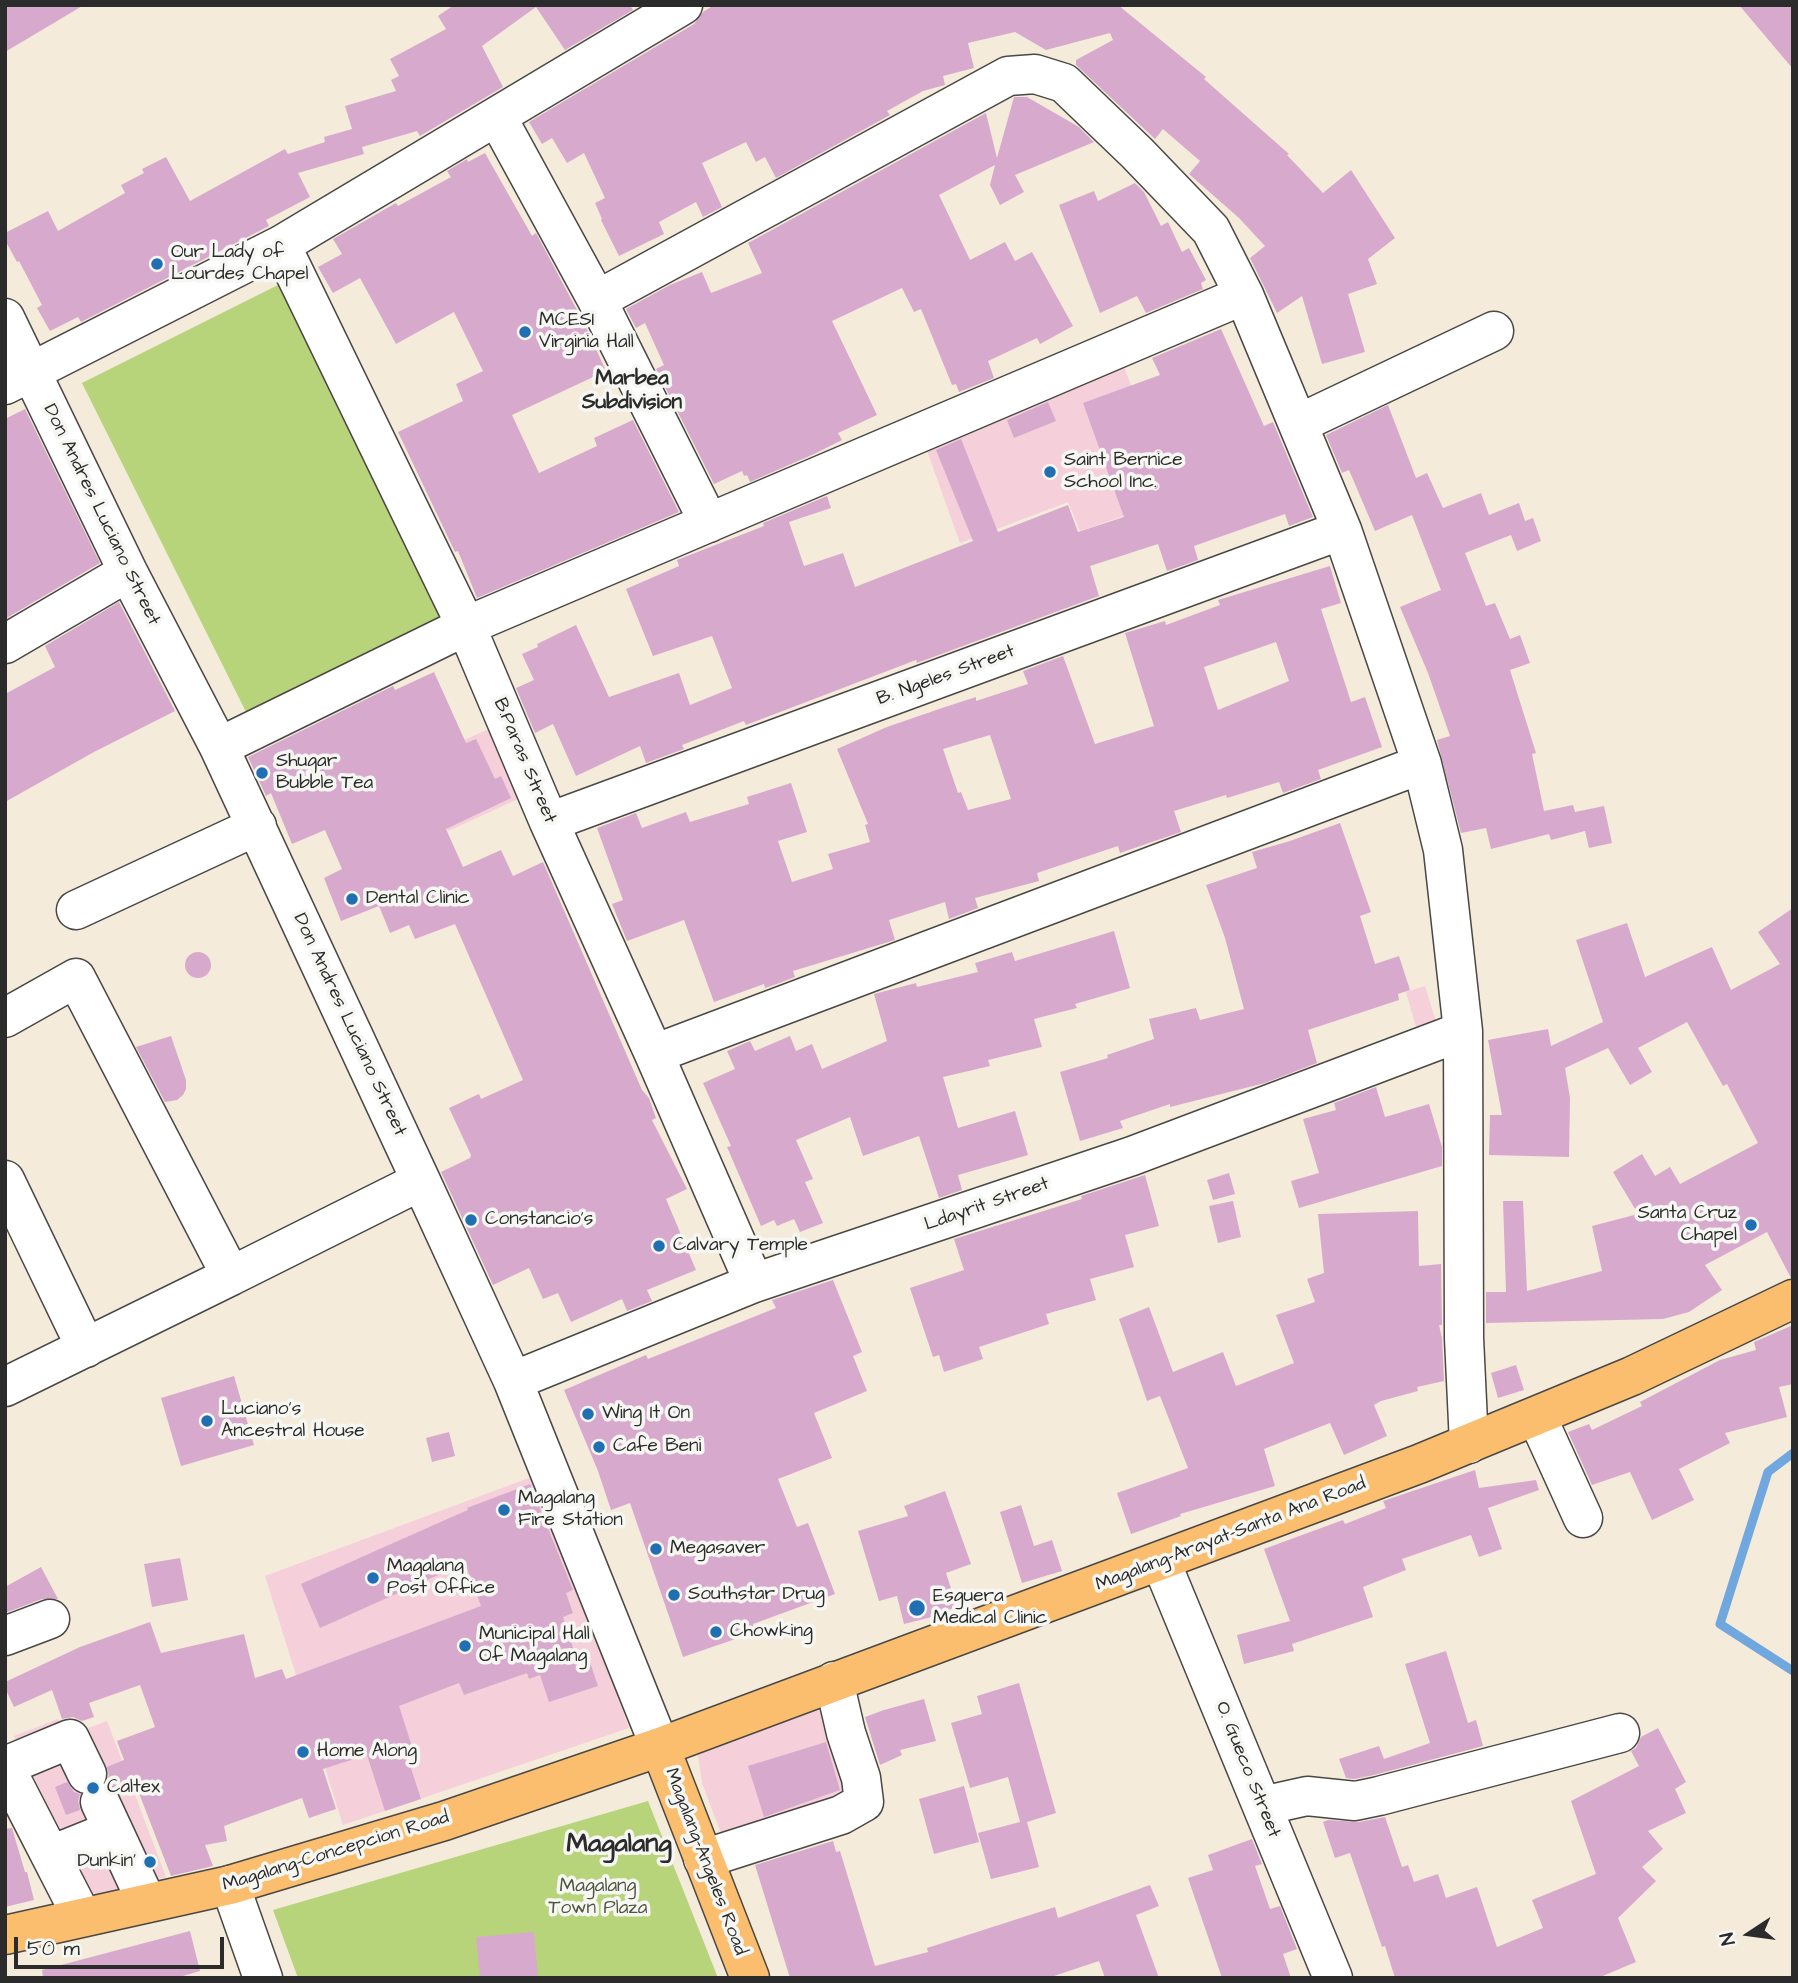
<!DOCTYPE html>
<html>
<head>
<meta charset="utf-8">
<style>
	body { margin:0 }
	#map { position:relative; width:1798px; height:1983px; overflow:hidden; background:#f4ebdb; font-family:"Architects Daughter",sans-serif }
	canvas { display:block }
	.frame { position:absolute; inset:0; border:7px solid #2b2b2b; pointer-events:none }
	.north { position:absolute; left:1714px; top:1899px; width:70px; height:70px; -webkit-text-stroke:5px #f6f6f2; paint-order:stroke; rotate:257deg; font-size:19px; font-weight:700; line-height:28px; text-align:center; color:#2b2b2b }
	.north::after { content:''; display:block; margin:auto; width:24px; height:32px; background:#2b2b2b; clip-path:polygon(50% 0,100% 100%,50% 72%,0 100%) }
	.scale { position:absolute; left:14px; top:1937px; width:210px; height:32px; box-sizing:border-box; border:4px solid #2b2b2b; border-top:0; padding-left:9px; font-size:21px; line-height:24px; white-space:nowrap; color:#2b2b2b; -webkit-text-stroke:5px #f6f6f2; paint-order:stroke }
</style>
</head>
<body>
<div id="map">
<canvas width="1798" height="1983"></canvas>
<div class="frame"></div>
<div class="north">N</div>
<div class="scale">50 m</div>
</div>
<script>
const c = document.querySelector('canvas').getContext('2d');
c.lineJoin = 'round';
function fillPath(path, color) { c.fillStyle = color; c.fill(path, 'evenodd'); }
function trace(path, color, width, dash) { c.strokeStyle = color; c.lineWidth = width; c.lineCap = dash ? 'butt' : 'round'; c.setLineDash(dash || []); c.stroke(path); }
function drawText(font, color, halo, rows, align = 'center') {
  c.font = font + ' "Architects Daughter",sans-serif'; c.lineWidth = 7; c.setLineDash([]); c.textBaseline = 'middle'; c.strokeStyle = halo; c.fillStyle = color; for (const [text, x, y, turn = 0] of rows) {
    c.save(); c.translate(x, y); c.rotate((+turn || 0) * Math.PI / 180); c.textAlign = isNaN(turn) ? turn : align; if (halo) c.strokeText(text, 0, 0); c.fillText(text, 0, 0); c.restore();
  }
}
fillPath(new Path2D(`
	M 1122,362 L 1175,498 L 1080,531 L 1068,502 L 960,543 L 925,445 Z
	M 489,729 L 520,798 L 448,831 L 417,761 Z
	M 1425,986 L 1440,1035 L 1420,1041 L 1406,992 Z
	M 537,1475 L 629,1728 L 343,1825 L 265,1576 Z
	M 845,1699 L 882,1810 L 730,1857 L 702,1783 L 698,1755 L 710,1745 Z
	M 58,1719 L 65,1737 L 107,1721 L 166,1877 L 92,1899 L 14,1736 Z`), '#f5cfd9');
fillPath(new Path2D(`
	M 282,283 L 451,621 L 251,722 L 82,383 Z
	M 648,1801 L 718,1978 L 298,1978 L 273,1910 Z`), '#b7d47a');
trace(new Path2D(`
	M 1793,1453 L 1768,1472 L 1720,1624 L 1793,1671`), '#71a7df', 9);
fillPath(new Path2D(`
	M 5,5 L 84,5 L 5,52 Z
	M 454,5 L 630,5 L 633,10 L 565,50 L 536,7 L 482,46 L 503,87 L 420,136 L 417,131 L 362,147 L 364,154 L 298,173 L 310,197 L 266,220 L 269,226 L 81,322 L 78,317 L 50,331 L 37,308 L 42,305 L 19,261 L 17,262 L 5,240 L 5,233 L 48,211 L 58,231 L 125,193 L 121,185 L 144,173 L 142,169 L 166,157 L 190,201 L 285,149 L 288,154 L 325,142 L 324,137 L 352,129 L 345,106 L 396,91 L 391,80 L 399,76 L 390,59 L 446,29 L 438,16 Z
	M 714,5 L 1118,5 L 1206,77 L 1204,79 L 1289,154 L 1287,155 L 1323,193 L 1351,170 L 1395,238 L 1368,259 L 1377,284 L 1348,294 L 1365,352 L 1322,364 L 1302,296 L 1277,313 L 1250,258 L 1265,246 L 1239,218 L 1189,174 L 1200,161 L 1163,129 L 1155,139 L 1076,65 L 1076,60 L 1113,40 L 1110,33 L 1046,50 L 1015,32 L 968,43 L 974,68 L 943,76 L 945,85 L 923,91 L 887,111 L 890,115 L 776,178 L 765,157 L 756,162 L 746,142 L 702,163 L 722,207 L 703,217 L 696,202 L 659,222 L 664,234 L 619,256 L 601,220 L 602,219 L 595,203 L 605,198 L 584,153 L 567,163 L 552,138 L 542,144 L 529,122 L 694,24 L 703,12 Z
	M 1739,5 L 1793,5 L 1793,69 Z
	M 1014,97 L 1027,97 L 1079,127 L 1094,142 L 1015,175 L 1024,192 L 1000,205 L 990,185 L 995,165 L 939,195 L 970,260 L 1005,242 L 1015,261 L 1032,252 L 1073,326 L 1040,344 L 1037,338 L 988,361 L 994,378 L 959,392 L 956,384 L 952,385 L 921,309 L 914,312 L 902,288 L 832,321 L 877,415 L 838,433 L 842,440 L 814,454 L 750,482 L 747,475 L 744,476 L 742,471 L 714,484 L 656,369 L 664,365 L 645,323 L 636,328 L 626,309 L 670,285 L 702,272 L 711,293 L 762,273 L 748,243 L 986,113 L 997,158 Z
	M 485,153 L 532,236 L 536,233 L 585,325 L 606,371 L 512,415 L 539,473 L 597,446 L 594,438 L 633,420 L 679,512 L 477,598 L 458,551 L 455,552 L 398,432 L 463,401 L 456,384 L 483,371 L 454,312 L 396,344 L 360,278 L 333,293 L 318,267 L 342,254 L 333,239 L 396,203 L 398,206 L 451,177 L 447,171 L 467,159 L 468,162 Z
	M 1135,183 L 1144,192 L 1161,226 L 1168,222 L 1182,252 L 1189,248 L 1206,280 L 1201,283 L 1203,289 L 1146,313 L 1137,296 L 1100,313 L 1059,205 L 1094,191 L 1098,201 Z
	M 1221,329 L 1264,426 L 1273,422 L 1313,517 L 1289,526 L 1285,514 L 1194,546 L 1198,560 L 1167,571 L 1158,544 L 1090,566 L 1099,596 L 917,663 L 916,660 L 746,725 L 744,721 L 682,745 L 684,749 L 646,763 L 640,746 L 576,776 L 553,724 L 535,733 L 516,688 L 534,680 L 522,654 L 538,647 L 537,644 L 576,625 L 609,697 L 679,673 L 690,705 L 732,688 L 712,636 L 653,656 L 626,589 L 679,566 L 677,560 L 764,526 L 763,523 L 827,496 L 831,508 L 789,522 L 804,566 L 843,553 L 855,587 L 973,541 L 936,450 L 961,439 L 998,532 L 1068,505 L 1078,532 L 1124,517 L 1083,403 L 1160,375 L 1152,358 Z
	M 1048,402 L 1056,421 L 1014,438 L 1007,420 Z
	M 1388,405 L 1416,478 L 1427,473 L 1443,508 L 1481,493 L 1489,515 L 1519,503 L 1525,521 L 1533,518 L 1541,541 L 1517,551 L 1511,535 L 1465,553 L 1486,606 L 1495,603 L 1510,639 L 1520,635 L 1530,663 L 1510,670 L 1536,753 L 1532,754 L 1544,811 L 1573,805 L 1575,812 L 1604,806 L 1612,843 L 1589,848 L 1585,831 L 1551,840 L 1549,834 L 1491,849 L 1486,828 L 1461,833 L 1437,740 L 1450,736 L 1428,673 L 1400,607 L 1441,590 L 1412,515 L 1375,531 L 1349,470 L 1342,473 L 1326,435 Z
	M 25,409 L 100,563 L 5,619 L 5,419 Z
	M 1330,566 L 1341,603 L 1321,609 L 1351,702 L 1365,697 L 1382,747 L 1318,770 L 1321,779 L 1283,793 L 1279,782 L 1227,798 L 1226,795 L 1174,811 L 1181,832 L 1120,853 L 1118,846 L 1037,873 L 1039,881 L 975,898 L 978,908 L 949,919 L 945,902 L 889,920 L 895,940 L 793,971 L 795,977 L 774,985 L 765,988 L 764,984 L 714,1002 L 684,920 L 627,941 L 612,904 L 623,900 L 597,828 L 636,813 L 642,828 L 686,812 L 690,822 L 749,804 L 747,797 L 791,783 L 807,832 L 778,841 L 792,882 L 833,869 L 828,854 L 870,842 L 865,825 L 868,824 L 837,749 L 887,727 L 942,708 L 976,697 L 976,701 L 1028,684 L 1023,671 L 1063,656 L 1095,744 L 1154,726 L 1125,633 L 1165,621 L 1166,625 L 1220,605 L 1218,600 ZM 1276,642 L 1289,681 L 1218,710 L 1204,667 ZM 990,735 L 1011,799 L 968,810 L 961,792 L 958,793 L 943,749 Z
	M 119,602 L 175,711 L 94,752 L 5,802 L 5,694 L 55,667 L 45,646 Z
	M 434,672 L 466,743 L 476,739 L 495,779 L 501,776 L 511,798 L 446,829 L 463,867 L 501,850 L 513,876 L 543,862 L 642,1090 L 649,1098 L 656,1118 L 652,1120 L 687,1189 L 666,1199 L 696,1270 L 647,1290 L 652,1301 L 627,1311 L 622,1299 L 571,1322 L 558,1293 L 543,1299 L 529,1268 L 493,1285 L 441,1172 L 470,1158 L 471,1155 L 449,1108 L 479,1094 L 481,1099 L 523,1080 L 455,924 L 415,939 L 409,925 L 390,933 L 379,906 L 341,921 L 324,878 L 342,869 L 325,830 L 292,844 L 271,793 L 266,796 L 248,757 L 393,686 L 395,690 Z
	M 1340,823 L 1371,912 L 1360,916 L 1375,964 L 1399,956 L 1410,990 L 1398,994 L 1399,1000 L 1308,1030 L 1317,1063 L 1265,1083 L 1170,1107 L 1170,1104 L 1120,1121 L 1123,1128 L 1080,1141 L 1060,1072 L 1108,1058 L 1107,1055 L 1154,1039 L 1149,1019 L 1196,1008 L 1200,1020 L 1244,1009 L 1225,938 L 1206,885 L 1257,868 L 1252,852 L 1290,841 Z
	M 1793,908 L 1793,1277 L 1791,1278 L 1767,1232 L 1705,1265 L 1722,1290 L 1689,1312 L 1663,1319 L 1486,1323 L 1486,1292 L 1506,1292 L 1503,1201 L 1523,1201 L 1527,1291 L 1602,1271 L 1592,1226 L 1638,1214 L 1613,1172 L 1642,1154 L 1655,1176 L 1670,1167 L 1680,1184 L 1758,1143 L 1727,1084 L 1723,1086 L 1687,1022 L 1638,1048 L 1652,1072 L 1630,1085 L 1608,1048 L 1565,1068 L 1570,1098 L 1569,1157 L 1489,1155 L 1490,1115 L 1502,1115 L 1488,1040 L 1548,1029 L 1551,1046 L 1603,1022 L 1576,940 L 1627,923 L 1645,977 L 1712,947 L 1731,990 L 1780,964 L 1758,932 Z
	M 1114,931 L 1130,988 L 1075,1004 L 1077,1008 L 1034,1019 L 1042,1047 L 988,1060 L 990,1066 L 943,1077 L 958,1128 L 1015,1111 L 1028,1155 L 958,1175 L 962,1190 L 939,1198 L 919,1136 L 863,1156 L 850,1117 L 796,1140 L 813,1179 L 805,1182 L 823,1223 L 800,1232 L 794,1219 L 777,1226 L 774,1220 L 761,1226 L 727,1147 L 731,1146 L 703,1083 L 735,1069 L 727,1051 L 750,1041 L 755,1051 L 790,1036 L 796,1051 L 812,1044 L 822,1069 L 887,1041 L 874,994 L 916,983 L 917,987 L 978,972 L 975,963 L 1012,952 L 1015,961 Z
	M185 965a13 13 0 1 1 26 0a13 13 0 1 1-26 0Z
	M 171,1036 L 186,1080 L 186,1089 L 183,1095 L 177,1100 L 165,1102 L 136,1047 Z
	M 1376,1087 L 1385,1117 L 1429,1104 L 1442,1147 L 1442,1166 L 1299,1208 L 1291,1181 L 1319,1173 L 1303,1119 L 1336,1110 L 1334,1103 Z
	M 1229,1173 L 1235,1194 L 1213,1200 L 1207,1180 Z
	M 1145,1175 L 1159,1226 L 1125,1235 L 1134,1267 L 1090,1279 L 1096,1300 L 1046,1314 L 1049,1324 L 979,1347 L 983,1359 L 944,1372 L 939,1355 L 933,1357 L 910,1288 L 964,1270 L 954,1239 L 1082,1199 L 1081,1196 Z
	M 1233,1201 L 1241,1237 L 1218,1243 L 1209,1206 Z
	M 1418,1211 L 1419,1266 L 1441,1264 L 1442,1325 L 1439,1325 L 1442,1338 L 1444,1381 L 1417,1387 L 1418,1391 L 1381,1401 L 1374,1405 L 1387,1436 L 1344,1455 L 1330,1423 L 1264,1449 L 1275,1486 L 1180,1514 L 1181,1516 L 1131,1534 L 1117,1493 L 1188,1468 L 1160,1396 L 1147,1401 L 1119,1319 L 1149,1307 L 1173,1372 L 1223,1352 L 1236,1386 L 1294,1363 L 1276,1315 L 1315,1302 L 1307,1279 L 1324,1273 L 1318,1214 Z
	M 833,1280 L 862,1352 L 853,1356 L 867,1391 L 814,1413 L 832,1458 L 778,1479 L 797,1527 L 808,1523 L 835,1594 L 753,1624 L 756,1632 L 683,1657 L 630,1503 L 611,1510 L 598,1471 L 564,1390 L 646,1355 L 648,1359 L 776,1308 L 772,1300 Z
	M 1793,1325 L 1793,1384 L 1779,1387 L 1787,1417 L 1725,1433 L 1730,1443 L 1679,1469 L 1694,1500 L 1652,1520 L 1630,1472 L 1592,1485 L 1568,1432 L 1589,1424 L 1592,1430 L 1642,1406 L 1640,1402 L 1720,1360 L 1756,1350 L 1754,1342 Z
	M 1516,1365 L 1524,1390 L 1498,1398 L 1491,1373 Z
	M 234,1376 L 254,1445 L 181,1466 L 161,1398 Z
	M 449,1432 L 455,1456 L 432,1462 L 426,1438 Z
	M 1475,1470 L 1479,1488 L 1536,1480 L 1539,1490 L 1488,1508 L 1502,1549 L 1479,1557 L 1471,1535 L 1402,1559 L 1406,1570 L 1363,1587 L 1373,1617 L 1292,1644 L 1294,1651 L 1244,1664 L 1237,1635 L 1290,1621 L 1264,1549 L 1343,1520 L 1345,1524 L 1386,1508 L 1383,1501 Z
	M 530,1484 L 573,1590 L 566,1593 L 573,1613 L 563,1617 L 579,1666 L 590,1662 L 598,1686 L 549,1702 L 540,1675 L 529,1679 L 527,1673 L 464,1695 L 459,1683 L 399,1706 L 416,1759 L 409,1762 L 421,1799 L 385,1811 L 367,1755 L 323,1769 L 336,1809 L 309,1818 L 302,1798 L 224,1826 L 227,1841 L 205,1845 L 213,1866 L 171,1876 L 137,1788 L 121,1794 L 113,1785 L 107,1782 L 109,1775 L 107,1767 L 124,1760 L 117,1741 L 155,1727 L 140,1685 L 89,1703 L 94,1717 L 82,1721 L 73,1717 L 62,1719 L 52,1690 L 14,1707 L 5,1688 L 5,1682 L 80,1647 L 150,1622 L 161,1653 L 244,1634 L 255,1678 L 282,1669 L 286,1679 L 481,1606 L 465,1563 L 320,1628 L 301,1584 L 436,1524 L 468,1510 L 467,1508 Z
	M 945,1491 L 971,1564 L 946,1573 L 957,1607 L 935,1614 L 936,1616 L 904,1624 L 897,1596 L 879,1601 L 858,1531 L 908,1516 L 904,1506 Z
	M 1021,1505 L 1034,1546 L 1052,1540 L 1062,1571 L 1022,1583 L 1000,1512 Z
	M 180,1558 L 188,1600 L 152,1607 L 144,1564 Z
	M 41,1567 L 58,1599 L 42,1599 L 5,1613 L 5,1587 Z
	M 1446,1651 L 1468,1723 L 1476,1720 L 1483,1746 L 1374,1775 L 1354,1779 L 1346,1778 L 1339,1759 L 1379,1746 L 1384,1759 L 1430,1743 L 1405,1664 Z
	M 1019,1683 L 1056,1813 L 1027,1822 L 1039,1867 L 991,1879 L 978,1833 L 1020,1822 L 1008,1777 L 970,1788 L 951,1723 L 982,1714 L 977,1696 Z
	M 924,1699 L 936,1741 L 900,1750 L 902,1755 L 880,1765 L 865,1717 L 884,1710 Z
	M 1658,1728 L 1686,1782 L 1675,1789 L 1686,1813 L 1648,1831 L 1663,1849 L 1642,1867 L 1656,1881 L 1618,1918 L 1636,1962 L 1598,1978 L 1395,1978 L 1385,1946 L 1382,1947 L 1350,1853 L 1335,1858 L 1323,1822 L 1328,1820 L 1359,1822 L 1385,1817 L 1402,1867 L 1408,1865 L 1414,1882 L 1438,1874 L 1446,1898 L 1477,1887 L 1497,1947 L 1543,1928 L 1532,1900 L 1596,1874 L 1571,1801 L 1639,1766 L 1631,1751 L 1636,1748 L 1641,1737 Z
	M 826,1742 L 840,1790 L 764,1817 L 748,1766 Z
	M 67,1782 L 74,1792 L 80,1794 L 78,1801 L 80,1810 L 66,1815 L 55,1787 Z
	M 964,1786 L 979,1842 L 934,1854 L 919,1799 Z
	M 12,1828 L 25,1872 L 27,1872 L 34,1900 L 5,1907 L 5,1829 Z
	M 1252,1839 L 1262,1864 L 1255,1866 L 1270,1909 L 1280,1906 L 1297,1949 L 1283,1954 L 1291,1978 L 1222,1978 L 1188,1878 L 1213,1870 L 1208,1855 Z
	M 833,1841 L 836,1852 L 840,1851 L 875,1966 L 928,1952 L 927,1948 L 1055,1907 L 1058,1918 L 1150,1885 L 1159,1906 L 1136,1915 L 1159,1978 L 1105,1978 L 1099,1961 L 1048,1978 L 790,1978 L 755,1865 Z
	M 190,1931 L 200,1971 L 176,1978 L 43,1978 L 42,1970 Z
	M 534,1932 L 538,1978 L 480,1978 L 476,1937 Z`), '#d7aacd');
const minor = new Path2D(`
	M 497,117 L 597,300 L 709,523
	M 281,245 L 466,626 L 549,822 L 654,1054 L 754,1283
	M 597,300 L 1008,76 L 1035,74 L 1064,83 L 1137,153 L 1211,230 L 1244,295 L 1342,530 L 1422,764 L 1443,850 L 1463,1031 L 1464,1338 L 1469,1444
	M 5,318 L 128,572 L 219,747 L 421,1181 L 513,1381 L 660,1747
	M 5,385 L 281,245 L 683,5
	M 1298,424 L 1494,331
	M 5,644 L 128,572
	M 219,747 L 466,626 L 1244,295
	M 549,822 L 1342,530
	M 76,910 L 257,826
	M 5,1018 L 76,978 L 231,1276 L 5,1387
	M 654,1054 L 1422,764
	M 5,1180 L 86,1348
	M 231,1276 L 421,1181
	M 513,1381 L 754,1283 L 1132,1156 L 1463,1031
	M 1537,1417 L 1583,1518
	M 1161,1562 L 1333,1978
	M 5,1636 L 50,1619
	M 5,1766 L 70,1739 L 87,1774
	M 5,1767 L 82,1917
	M 100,1802 L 147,1903
	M 1262,1806 L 1307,1796 L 1355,1801 L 1379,1796 L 1620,1733
	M 51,1855 L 113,1830
	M 703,1859 L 841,1815 L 864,1802 L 861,1778 L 846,1733 L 834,1681
	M 230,1885 L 263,1978`);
const major = new Path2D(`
	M 660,1747 L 750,1978
	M 5,1935 L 230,1885 L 444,1821 L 660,1747 L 1419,1464 L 1632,1376 L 1793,1299`);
trace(minor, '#494845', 41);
trace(major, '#494845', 41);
trace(minor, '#fff', 38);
trace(major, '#fbbd6e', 38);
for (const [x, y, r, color] of [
	[157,264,7,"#1f6fb2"],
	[525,332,7,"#1f6fb2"],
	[1050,472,7,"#1f6fb2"],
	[262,773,7,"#1f6fb2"],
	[352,899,7,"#1f6fb2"],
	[471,1220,7,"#1f6fb2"],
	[1751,1225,7,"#1f6fb2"],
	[659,1246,7,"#1f6fb2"],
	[588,1414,7,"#1f6fb2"],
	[207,1421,7,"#1f6fb2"],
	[599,1447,7,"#1f6fb2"],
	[504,1510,7,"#1f6fb2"],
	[656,1549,7,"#1f6fb2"],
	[373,1578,7,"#1f6fb2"],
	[674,1595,7,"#1f6fb2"],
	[917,1608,9,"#1f6fb2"],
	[716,1632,7,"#1f6fb2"],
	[465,1646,7,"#1f6fb2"],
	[303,1752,7,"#1f6fb2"],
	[93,1788,7,"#1f6fb2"],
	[150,1862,7,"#1f6fb2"]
]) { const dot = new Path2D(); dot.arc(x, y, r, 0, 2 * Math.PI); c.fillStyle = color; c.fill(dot); trace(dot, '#f6f6f2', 2.5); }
drawText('19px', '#2b2b2b', '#f6f6f2', [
	["Our Lady of",171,253],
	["Lourdes Chapel",171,275],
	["MCESI",539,321],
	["Virginia Hall",539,343],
	["Saint Bernice",1064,461],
	["School Inc.",1064,483],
	["Shugar",276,762],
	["Bubble Tea",276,784],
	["Dental Clinic",366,899],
	["Santa Cruz",1737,1214,"right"],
	["Chapel",1737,1236,"right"],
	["Constancio's",485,1220],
	["Calvary Temple",673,1246],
	["Luciano's",221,1410],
	["Ancestral House",221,1432],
	["Wing It On",602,1414],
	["Cafe Beni",613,1447],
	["Magalang",518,1499],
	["Fire Station",518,1521],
	["Megasaver",670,1549],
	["Magalang",387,1567],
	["Post Office",387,1589],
	["Southstar Drug",688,1595],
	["Esguera",933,1597],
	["Medical Clinic",933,1619],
	["Chowking",730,1632],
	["Municipal Hall",479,1635],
	["Of Magalang",479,1657],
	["Home Along",317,1752],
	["Caltex",107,1788],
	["Dunkin'",136,1862,"right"]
], 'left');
drawText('19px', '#2b2b2b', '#f6f6f2', [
	["Don Andres Luciano Street",101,515,64],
	["B. Ngeles Street",946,676,-20],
	["B.Paras Street",524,761,67],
	["Don Andres Luciano Street",349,1025,65],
	["Ldayrit Street",987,1205,-19],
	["Magalang-Arayat-Santa Ana Road",1231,1535,-21],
	["O. Gueco Street",1247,1770,68],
	["Magalang-Concepcion Road",336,1852,-17],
	["Magalang-Angeles Road",705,1862,69]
]);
drawText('19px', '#4e553f', '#f6f6f2', [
	["Magalang",598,1887],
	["Town Plaza",598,1909]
]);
drawText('bold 21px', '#2b2b2b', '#f6f6f2', [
	["Marbea",632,380],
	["Subdivision",632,404]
]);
drawText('bold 26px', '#2b2b2b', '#f6f6f2', [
	["Magalang",619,1846]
]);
</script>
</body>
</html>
